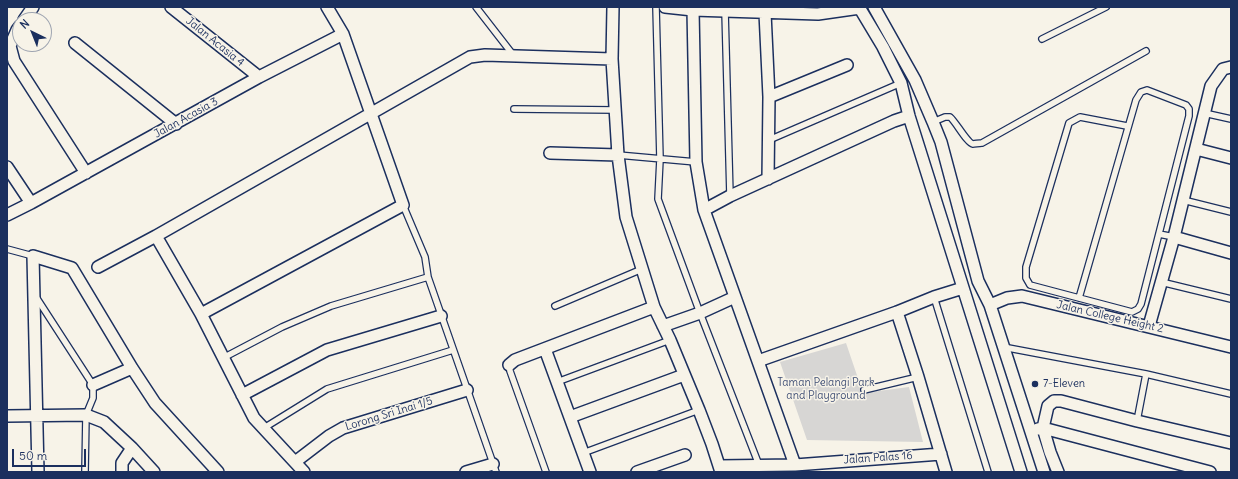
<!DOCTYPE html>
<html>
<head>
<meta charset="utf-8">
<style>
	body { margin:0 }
	#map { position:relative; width:1238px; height:479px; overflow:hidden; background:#f7f3e8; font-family:Delius,sans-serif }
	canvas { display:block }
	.frame { position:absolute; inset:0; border:8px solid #1b2f5e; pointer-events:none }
	.north { position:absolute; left:12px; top:12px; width:40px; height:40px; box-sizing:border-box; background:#f7f3e8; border:1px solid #9fa5b1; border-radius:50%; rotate:317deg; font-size:11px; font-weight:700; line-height:16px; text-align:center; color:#1b2f5e }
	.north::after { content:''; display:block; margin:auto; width:14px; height:18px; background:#1b2f5e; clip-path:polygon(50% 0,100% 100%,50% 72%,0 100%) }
	.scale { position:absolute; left:12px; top:449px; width:74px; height:18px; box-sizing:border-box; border:2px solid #1b2f5e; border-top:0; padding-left:5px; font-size:12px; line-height:14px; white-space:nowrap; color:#1b2f5e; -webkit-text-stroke:3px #f7f3e8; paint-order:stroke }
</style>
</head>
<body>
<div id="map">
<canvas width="1238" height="479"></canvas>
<div class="frame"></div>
<div class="north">N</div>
<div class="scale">50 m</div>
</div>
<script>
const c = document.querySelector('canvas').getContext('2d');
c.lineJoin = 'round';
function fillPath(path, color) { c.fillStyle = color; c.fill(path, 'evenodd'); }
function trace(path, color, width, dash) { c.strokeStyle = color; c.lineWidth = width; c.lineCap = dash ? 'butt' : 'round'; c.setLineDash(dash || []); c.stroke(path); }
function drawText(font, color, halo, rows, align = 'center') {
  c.font = font + ' Delius,sans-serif'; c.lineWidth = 3; c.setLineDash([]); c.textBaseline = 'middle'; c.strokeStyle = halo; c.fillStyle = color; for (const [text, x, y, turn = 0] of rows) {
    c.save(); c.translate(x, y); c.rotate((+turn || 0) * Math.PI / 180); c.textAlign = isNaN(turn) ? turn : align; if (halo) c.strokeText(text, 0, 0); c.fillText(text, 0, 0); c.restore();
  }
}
fillPath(new Path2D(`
	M 846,343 L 863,393 L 909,387 L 923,442 L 807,440 L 780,362 Z`), '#d7d6d4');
const lane = new Path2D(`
	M 476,7 L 514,56
	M 656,7 L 660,159 L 658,199 L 700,313 L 759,465
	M 725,11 L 730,196
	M 1042,39 L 1106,7
	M 514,109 L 615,110
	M 1204,113 L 1231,119
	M 933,122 L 945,117 L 950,117 C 956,122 967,143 973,144 C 975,144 979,143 982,143 L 1146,51
	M 769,140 L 901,83
	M 618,155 L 696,162
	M 1183,200 L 1231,212
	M 403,205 L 425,257 L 428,277 L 496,472
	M 1159,234 L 1174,237
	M 7,249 L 33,256
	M 1161,282 L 1231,299
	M 36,297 L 93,385 L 93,398 L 86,415 L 85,472
	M 934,297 L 988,472
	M 1079,298 L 1136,100 L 1141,92 L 1147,90 L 1186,105 L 1189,109 L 1189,116 L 1141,304 L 1138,309 L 1132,312 L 1030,285 L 1026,278 L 1026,267 L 1069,123 L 1080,117 L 1127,126
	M 555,306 L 642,269
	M 1003,347 L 1146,374 L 1231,394
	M 223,358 L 282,327 L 331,306 L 428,277
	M 509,365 L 510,371 L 546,472
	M 557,382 L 670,340
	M 864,390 L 918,377
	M 1137,421 L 1146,374
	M 264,428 L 327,389 L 453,350
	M 583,453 L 699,410`);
const street = new Path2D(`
	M 171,7 L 259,77
	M 613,7 L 612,59 L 618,155 L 626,217 L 654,307 L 670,340 L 699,410 L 712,444 L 721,472
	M 665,7 L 693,10 L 818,14 L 860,8
	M 859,7 L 883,47 L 901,83 L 909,116 L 1021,472
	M 874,7 L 915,80 L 933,122 L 941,142 L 978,281 L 990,305 L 1044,472
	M 693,10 L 696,162 L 704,210 L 795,465
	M 765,13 L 769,97 L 768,179
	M 24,20 L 33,7
	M 20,26 L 17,30 L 10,46 L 14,61 L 86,173
	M 75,43 L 176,124
	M 769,97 L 847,65
	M 1196,149 L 1231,158
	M 550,153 L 618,155
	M 7,167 L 31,203
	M 704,210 L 730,196 L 894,121 L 909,116
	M 7,215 L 31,203 L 259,77 L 343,34
	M 156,236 L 201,314 L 254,418 L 304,472
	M 1174,237 L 1231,253
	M 98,267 L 156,236 L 470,57 L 485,55 L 612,59
	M 990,305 L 1007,298 L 1022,296 L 1231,347
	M 897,312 L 918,377 L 946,472
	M 201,314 L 403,205 L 343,34 L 327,7
	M 663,326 L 700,313 L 735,297
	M 1149,326 L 1174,237 L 1211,86 L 1223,69 L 1231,67
	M 545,349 L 590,472
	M 758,361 L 897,312 L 934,297 L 963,288
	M 509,365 L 515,360 L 654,307
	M 93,385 L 132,368
	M 242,395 L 327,350 L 441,316
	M 7,416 L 86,415 L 104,422 L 132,448 L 154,472
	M 570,417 L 684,375
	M 1038,429 L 1043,428 L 1210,472
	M 295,462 L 329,436 L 343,428 L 467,390
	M 719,466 L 795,465 L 941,454
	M 38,472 L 33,256 L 72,268 L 132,368 L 155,403 L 218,472
	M 122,472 L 122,463 L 132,448
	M 466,472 L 493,464
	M 637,472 L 685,455
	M 1058,472 L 1050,452 L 1043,428 L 1048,406 L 1054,401 L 1061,401 L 1137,421 L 1231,443`);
trace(lane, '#1b2f5e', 8);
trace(street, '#1b2f5e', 14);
trace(lane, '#f7f3e8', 5.5);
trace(street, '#f7f3e8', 11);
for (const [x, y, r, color] of [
	[1035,384,4,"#1b2f5e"]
]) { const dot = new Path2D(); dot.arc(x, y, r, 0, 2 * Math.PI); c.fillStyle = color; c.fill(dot); trace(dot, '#f7f3e8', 1.5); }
drawText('11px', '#1b2f5e', '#f7f3e8', [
	["Jalan Acasia 4",215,42,39],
	["Jalan Acasia 3",186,118,-29],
	["Jalan College Height 2",1110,317,13],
	["Lorong Sri Inai 1/5",389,414,-17],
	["Jalan Palas 16",878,458,-4]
]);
drawText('11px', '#415076', '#f7f3e8', [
	["Taman Pelangi Park",826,383],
	["and Playground",826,396]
]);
drawText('11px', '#1b2f5e', '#f7f3e8', [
	["7-Eleven",1043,384]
], 'left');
</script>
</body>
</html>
